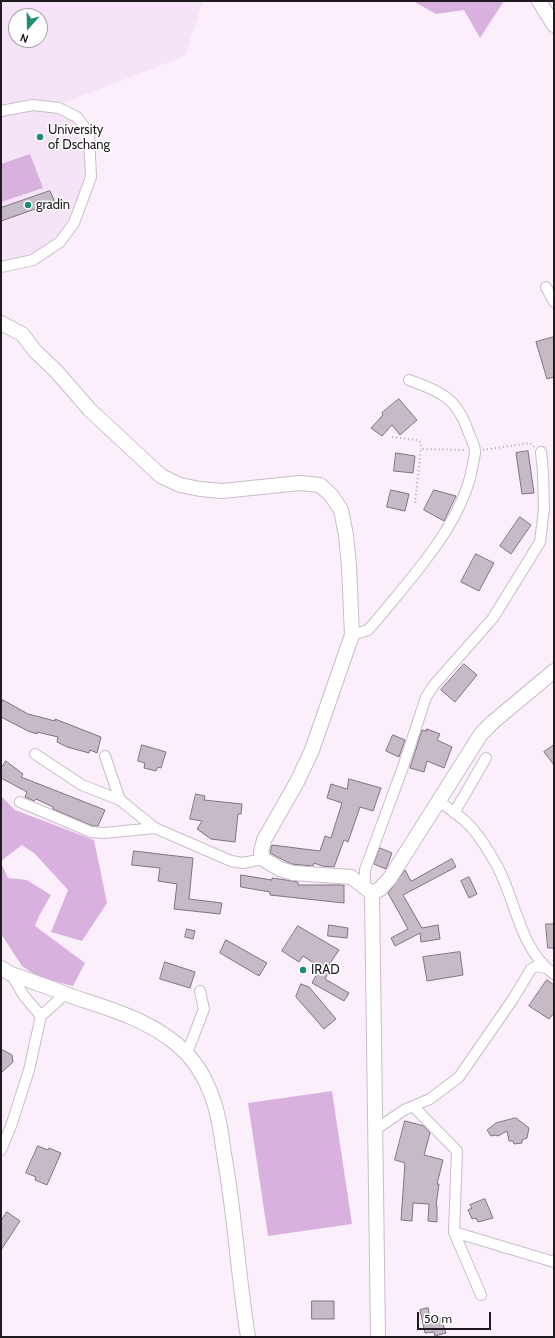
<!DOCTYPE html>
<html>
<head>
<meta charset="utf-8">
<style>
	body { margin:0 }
	#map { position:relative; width:555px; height:1338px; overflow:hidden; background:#fbeffc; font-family:Cabin,sans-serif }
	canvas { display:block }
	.frame { position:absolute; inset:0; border:2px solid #1e1a1f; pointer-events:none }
	.north { position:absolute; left:8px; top:8px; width:40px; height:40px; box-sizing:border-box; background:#fff; border:1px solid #a5a3a5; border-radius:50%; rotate:200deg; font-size:11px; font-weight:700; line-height:16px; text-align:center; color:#1e1a1f }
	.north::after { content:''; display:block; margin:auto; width:14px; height:18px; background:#1c8d6e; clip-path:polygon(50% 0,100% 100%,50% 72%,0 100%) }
	.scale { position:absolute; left:417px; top:1312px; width:74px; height:18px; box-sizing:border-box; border:2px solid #1e1a1f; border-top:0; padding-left:5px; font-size:12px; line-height:14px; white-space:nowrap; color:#1e1a1f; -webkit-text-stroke:3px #fff; paint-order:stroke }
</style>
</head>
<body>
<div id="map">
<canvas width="555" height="1338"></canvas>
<div class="frame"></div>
<div class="north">N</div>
<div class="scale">50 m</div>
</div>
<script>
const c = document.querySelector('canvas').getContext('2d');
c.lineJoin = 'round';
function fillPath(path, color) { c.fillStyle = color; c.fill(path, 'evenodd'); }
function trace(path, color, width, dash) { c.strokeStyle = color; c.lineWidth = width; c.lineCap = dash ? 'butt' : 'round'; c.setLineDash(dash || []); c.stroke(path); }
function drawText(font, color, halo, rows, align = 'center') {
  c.font = font + ' Cabin,sans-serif'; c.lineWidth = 3; c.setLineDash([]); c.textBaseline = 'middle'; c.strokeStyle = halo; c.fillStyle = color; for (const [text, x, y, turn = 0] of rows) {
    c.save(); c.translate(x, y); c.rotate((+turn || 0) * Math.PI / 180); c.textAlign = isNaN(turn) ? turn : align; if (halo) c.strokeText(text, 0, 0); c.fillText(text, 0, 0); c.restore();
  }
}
fillPath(new Path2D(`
	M 1,1 L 203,1 L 185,56 L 48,109 L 72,120 L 88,154 L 81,200 L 58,242 L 32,260 L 1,273 ZM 16,16 L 40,16 L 40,40 L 16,40 Z`), '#f5e3f7');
fillPath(new Path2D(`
	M 413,1 L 504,1 L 480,38 L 464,10 L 436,14 Z
	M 30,154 L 43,188 L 1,202 L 1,164 Z
	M 1,796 L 15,810 L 94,840 L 107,903 L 82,941 L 51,932 L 68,890 L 35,854 L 22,845 L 1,861 Z
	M 1,863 L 8,878 L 27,880 L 51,895 L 39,916 L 35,926 L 85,963 L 73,986 L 38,977 L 22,966 L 1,934 Z
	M 332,1091 L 352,1224 L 268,1236 L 248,1103 Z`), '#d9b1de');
const building = new Path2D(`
	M 50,191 L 55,202 L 1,221 L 1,208 Z
	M 554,337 L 554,377 L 547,379 L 536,342 Z
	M 399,399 L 417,420 L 400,435 L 392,425 L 382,436 L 371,428 L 383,415 L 382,413 Z
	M 528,451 L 534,493 L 522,494 L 516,453 Z
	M 396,453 L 415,456 L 413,473 L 394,471 Z
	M 391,490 L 409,494 L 405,511 L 387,507 Z
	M 434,490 L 456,496 L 444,521 L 424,510 Z
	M 520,517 L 531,525 L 511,554 L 500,546 Z
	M 476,554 L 494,563 L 479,591 L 461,582 Z
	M 464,664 L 477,675 L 455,702 L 441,690 Z
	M 3,700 L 28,714 L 55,721 L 55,719 L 101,737 L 97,753 L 90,750 L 89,753 L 67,747 L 57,742 L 58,737 L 37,732 L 37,734 L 28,731 L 1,717 L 1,705 Z
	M 427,729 L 440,734 L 437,740 L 452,747 L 444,768 L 427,761 L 424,772 L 410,768 L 422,730 L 426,731 Z
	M 393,735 L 405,740 L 399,757 L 386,751 Z
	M 142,745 L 166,752 L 161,768 L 158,767 L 156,771 L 144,768 L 145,763 L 138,761 Z
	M 554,745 L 554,765 L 544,752 Z
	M 6,761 L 23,774 L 21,777 L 105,810 L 98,826 L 93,826 L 53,809 L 53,807 L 36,799 L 34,801 L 25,797 L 27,792 L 1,778 L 1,769 Z
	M 349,779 L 381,788 L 373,811 L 360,807 L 348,842 L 344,840 L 334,867 L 322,866 L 314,863 L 313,866 L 291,864 L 270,853 L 272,845 L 320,851 L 325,836 L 331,838 L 342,803 L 327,798 L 331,784 L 347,789 Z
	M 196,794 L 205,796 L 204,800 L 242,804 L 241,814 L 238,814 L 235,842 L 211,839 L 197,829 L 202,821 L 190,819 Z
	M 380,848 L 392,853 L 386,869 L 374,864 Z
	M 134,851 L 193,858 L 189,899 L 222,903 L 220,914 L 174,909 L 177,884 L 158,881 L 160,868 L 132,865 Z
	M 452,859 L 456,867 L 403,895 L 422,928 L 438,925 L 440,939 L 421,942 L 420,933 L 395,946 L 391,938 L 408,929 L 388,893 L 405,870 L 411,881 Z
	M 241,875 L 272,880 L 272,878 L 286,880 L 298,882 L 298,885 L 344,885 L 344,903 L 270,895 L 270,892 L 241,887 Z
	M 469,877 L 477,894 L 469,898 L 461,881 Z
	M 546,924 L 554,924 L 554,948 L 548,948 Z
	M 329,925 L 348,928 L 347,938 L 328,936 Z
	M 298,926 L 339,950 L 325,971 L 328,973 L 325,979 L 349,993 L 344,1001 L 312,983 L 318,972 L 315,971 L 318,966 L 303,956 L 299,962 L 282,951 Z
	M 187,929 L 195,931 L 193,939 L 185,937 Z
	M 226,940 L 267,963 L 259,976 L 220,953 Z
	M 460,952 L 463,975 L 427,981 L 423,957 Z
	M 165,962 L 195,972 L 190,988 L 160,979 Z
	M 547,980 L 554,985 L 554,1013 L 549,1019 L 529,1006 Z
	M 301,984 L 309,987 L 336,1019 L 324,1029 L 296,997 Z
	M 1,1049 L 12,1055 L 13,1062 L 1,1073 Z
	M 516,1118 L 529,1128 L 527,1138 L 522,1140 L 522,1143 L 514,1144 L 513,1141 L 509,1141 L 507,1131 L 498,1136 L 495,1135 L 491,1136 L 487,1130 L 496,1123 Z
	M 405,1121 L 424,1126 L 430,1133 L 424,1155 L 443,1160 L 437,1184 L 439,1184 L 436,1206 L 437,1206 L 437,1222 L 428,1221 L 429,1204 L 413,1203 L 412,1221 L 401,1220 L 405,1163 L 395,1160 Z
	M 38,1146 L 48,1150 L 49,1148 L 61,1153 L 47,1185 L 35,1180 L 36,1177 L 26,1173 Z
	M 485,1199 L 493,1218 L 478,1222 L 476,1218 L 472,1219 L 468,1210 L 472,1208 L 470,1205 Z
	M 7,1212 L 20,1221 L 1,1250 L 1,1221 Z
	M 312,1301 L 334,1301 L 334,1319 L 312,1319 Z
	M 428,1308 L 431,1322 L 441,1318 L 446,1333 L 435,1336 L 434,1332 L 425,1333 L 420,1310 Z`);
fillPath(building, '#c6bac7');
trace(building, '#7e7480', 1);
const street = new Path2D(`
	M 1,111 L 33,105 L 59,108 L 77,117 L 89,133 L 91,177 L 74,223 L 60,242 L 33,260 L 1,267
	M 546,287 L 554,302
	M 352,635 L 368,630 L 376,621 C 412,577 461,525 472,469 C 473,463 475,456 475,451 C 475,445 470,437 468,431 C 457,398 440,391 409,380
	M 35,754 L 82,785 L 120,800 L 155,828
	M 105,756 L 120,800
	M 439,801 C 449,809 461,816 470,826 C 480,836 489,852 496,864 C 516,899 519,949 554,974
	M 20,802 L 91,832 L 104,833 L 155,828 L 231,861 L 243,863 L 263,859
	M 454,813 L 486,758
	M 365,887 L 365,870 L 403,767 L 426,697 L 434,685 L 493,618 L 540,542 L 544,509 L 543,472 L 541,452
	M 11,974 L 24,996 L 41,1016
	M 187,1053 L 204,1009 L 200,991
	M 414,1107 L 457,1151 L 454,1232 L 554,1262
	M 375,1130 L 404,1110 L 430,1099 L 459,1077 L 513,999 L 531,969 L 537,966 L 546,968
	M 1,1150 L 11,1126 L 29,1070 L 41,1016 L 65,994
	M 454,1232 L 481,1295`);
const secondary = new Path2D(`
	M 539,1 L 554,25
	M 1,323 L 22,334 L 35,351 L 56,371 L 90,410 L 161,476 L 180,485 L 200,489 L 222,491 L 300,483 L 320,485 L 331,495 L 341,510 L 346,535 L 349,566 L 352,635 L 312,750 L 297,782 L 264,840 L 261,852 L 263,859 L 280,869 L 293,873 L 351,877 L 372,893 L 378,1337
	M 372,893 L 380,889 L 390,878 L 481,734 L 493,722 L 554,671
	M 1,968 L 11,974 C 32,981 53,989 74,997 C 107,1008 142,1018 170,1039 C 188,1052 201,1069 209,1089 C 218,1109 221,1132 224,1154 C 235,1214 238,1276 248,1337`);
trace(street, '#c9bdca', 12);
trace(secondary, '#c9bdca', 16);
trace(new Path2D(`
	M 392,437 L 417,440 L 421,443 L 421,449
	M 483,450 L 530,443 L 534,447
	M 415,503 L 421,449 L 465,450`), '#aea5af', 2, [1, 3]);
trace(street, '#fff', 10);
trace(secondary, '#fff', 14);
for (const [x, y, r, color] of [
	[40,137,4,"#1c8d6e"],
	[28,205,4,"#1c8d6e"],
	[303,970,4,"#1c8d6e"]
]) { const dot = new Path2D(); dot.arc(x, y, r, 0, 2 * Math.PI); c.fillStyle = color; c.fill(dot); trace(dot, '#fff', 1.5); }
drawText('13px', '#1e1a1f', '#fff', [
	["University",48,130],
	["of Dschang",48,145],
	["gradin",36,205],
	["IRAD",311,970]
], 'left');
</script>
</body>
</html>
